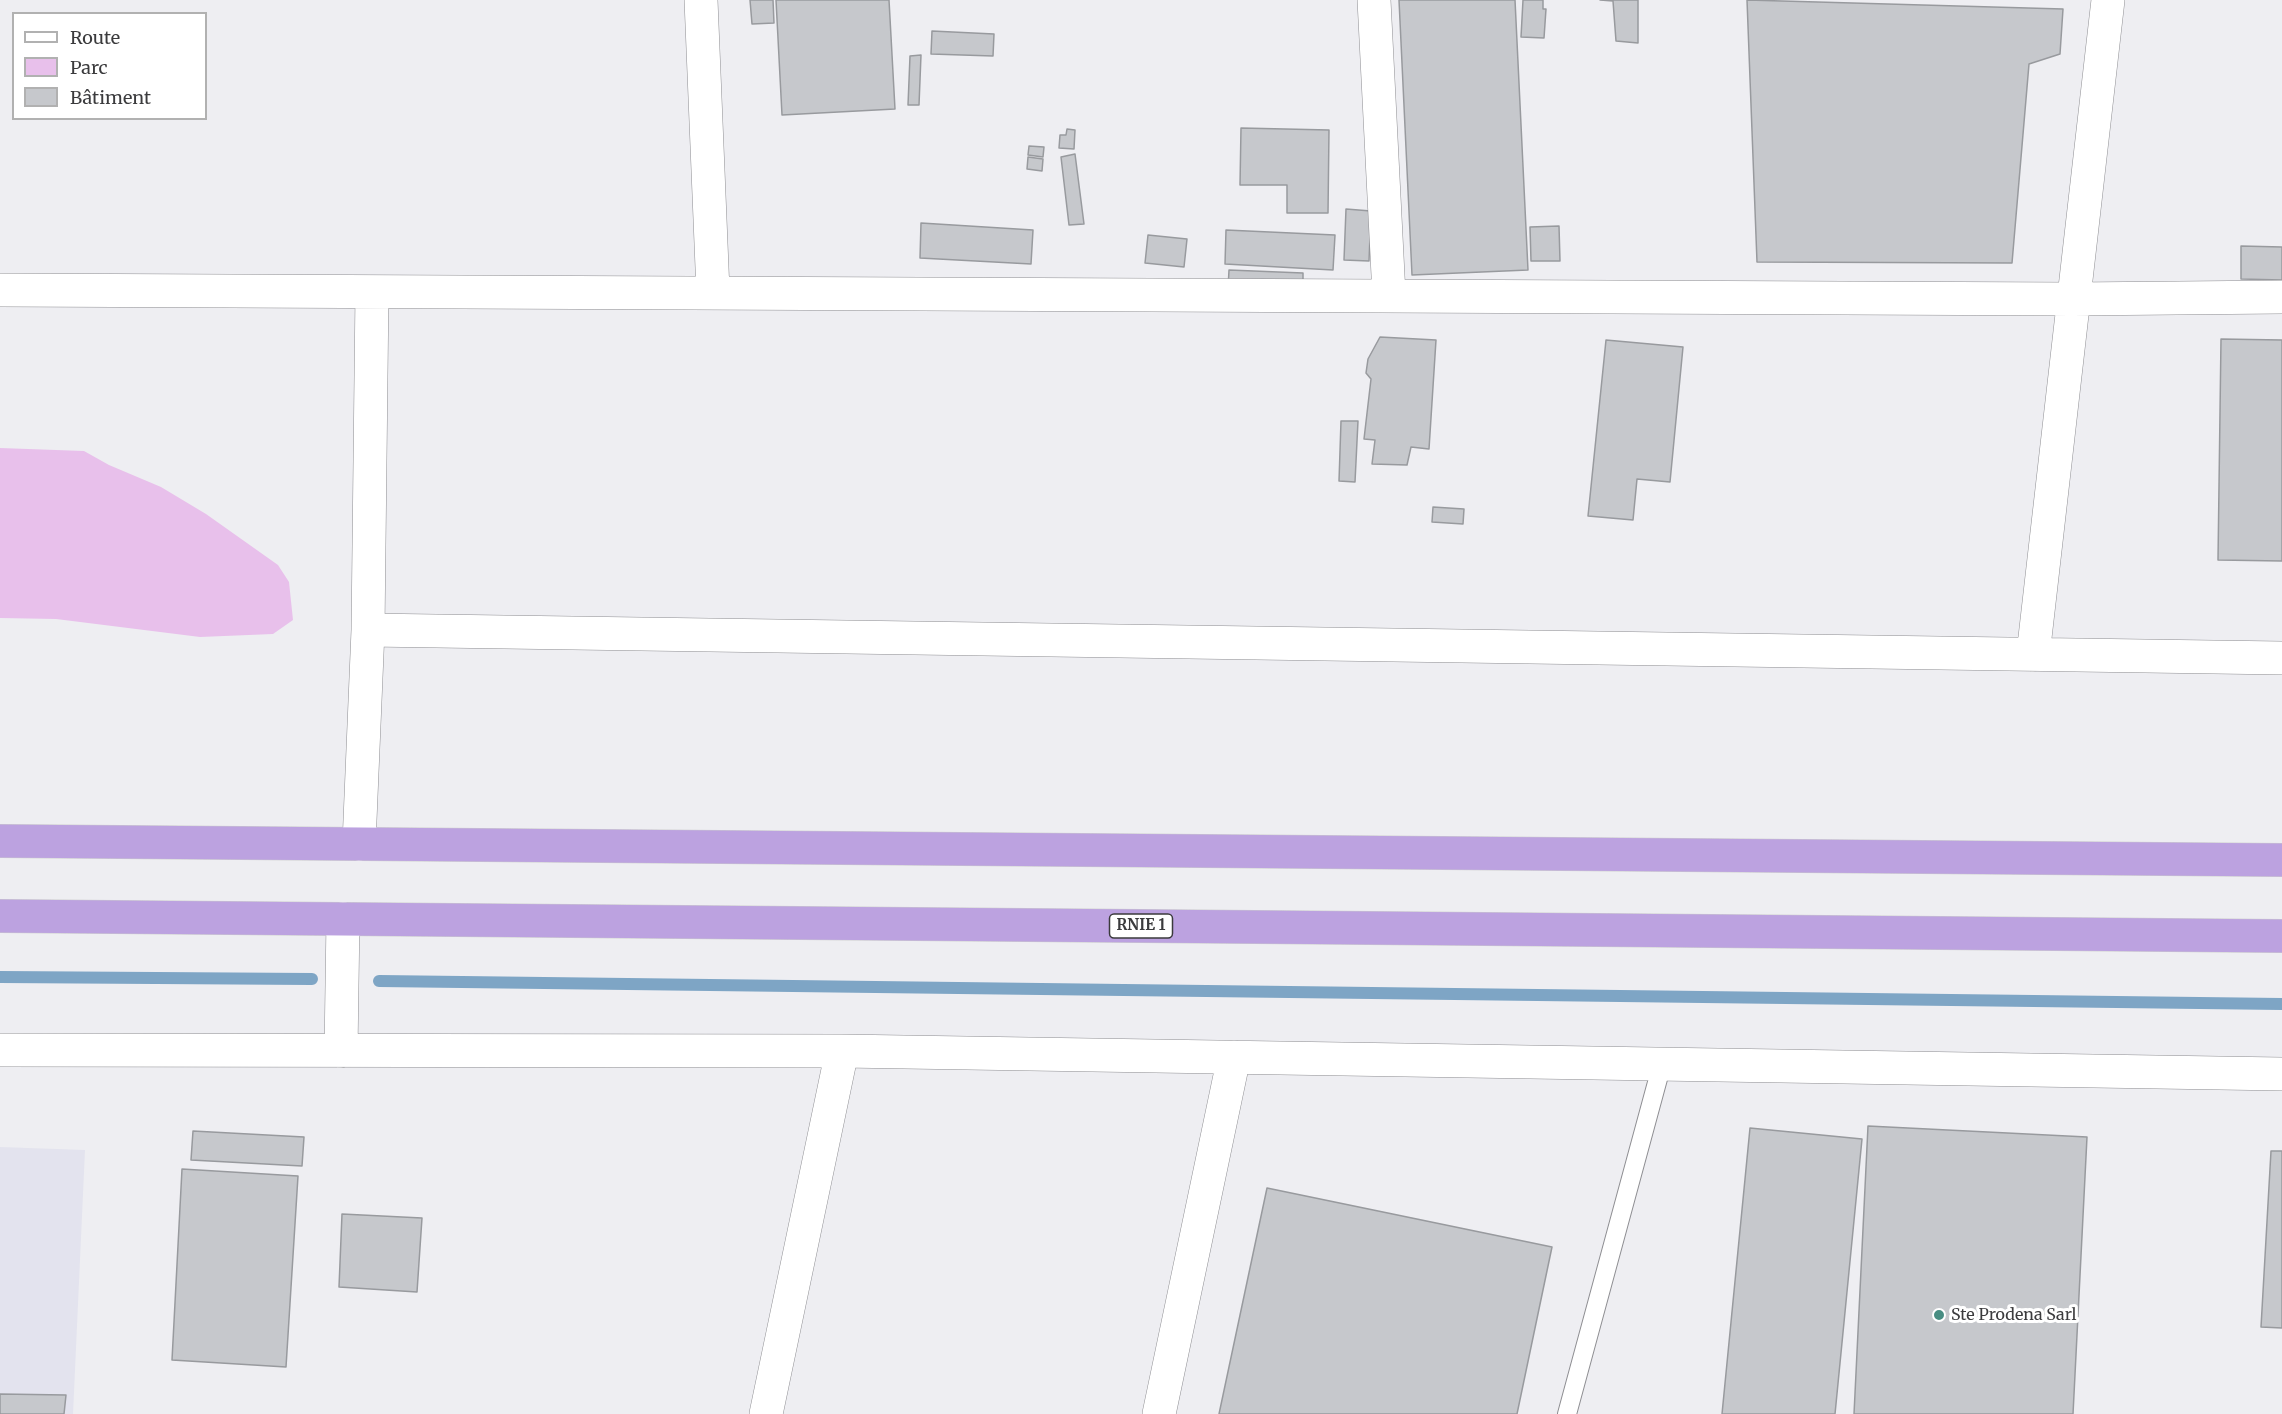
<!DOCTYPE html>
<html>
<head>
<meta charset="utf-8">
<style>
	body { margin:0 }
	#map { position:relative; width:2282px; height:1414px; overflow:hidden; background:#eeeef2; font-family:Merriweather,serif }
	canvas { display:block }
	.legend { position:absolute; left:12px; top:12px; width:195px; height:108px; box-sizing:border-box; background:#fff; border:2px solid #b1b1b1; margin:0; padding:8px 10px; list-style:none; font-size:18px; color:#3b3b3d }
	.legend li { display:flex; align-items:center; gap:12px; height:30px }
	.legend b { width:30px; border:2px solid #b1b1b1 }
</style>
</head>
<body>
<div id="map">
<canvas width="2282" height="1414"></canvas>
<ul class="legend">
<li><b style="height:8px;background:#fff"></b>Route</li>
<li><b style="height:16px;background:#e8c0eb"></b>Parc</li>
<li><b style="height:16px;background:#c6c8cc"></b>Bâtiment</li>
</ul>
</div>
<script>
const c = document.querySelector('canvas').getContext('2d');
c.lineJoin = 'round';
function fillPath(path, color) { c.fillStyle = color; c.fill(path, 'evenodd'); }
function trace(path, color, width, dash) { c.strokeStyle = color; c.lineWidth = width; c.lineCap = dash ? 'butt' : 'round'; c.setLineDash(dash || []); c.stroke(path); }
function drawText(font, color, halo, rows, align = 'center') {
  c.font = font + ' Merriweather,serif'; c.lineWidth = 6; c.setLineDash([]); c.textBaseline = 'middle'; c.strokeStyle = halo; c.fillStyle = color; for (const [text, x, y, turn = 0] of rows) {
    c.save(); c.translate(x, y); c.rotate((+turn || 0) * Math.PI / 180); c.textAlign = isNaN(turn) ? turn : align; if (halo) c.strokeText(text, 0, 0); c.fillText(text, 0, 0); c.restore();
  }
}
fillPath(new Path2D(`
	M 0,1147 L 85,1150 L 73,1414 L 0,1414 Z`), '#e3e3ee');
fillPath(new Path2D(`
	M 0,448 L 84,451 L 109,465 L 161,487 L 206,514 L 278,565 L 289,582 L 293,620 L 273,634 L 200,637 L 56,619 L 0,618 Z`), '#e8c0eb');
trace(new Path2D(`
	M 0,977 L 312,979
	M 379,981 L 2282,1004`), '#7ea5c5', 12);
const building = new Path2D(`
	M 750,0 L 773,0 L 774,23 L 752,24 Z
	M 776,0 L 889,0 L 895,109 L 782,115 Z
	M 1399,0 L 1515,0 L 1528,270 L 1412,275 Z
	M 1523,0 L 1543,0 L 1543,9 L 1546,9 L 1544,38 L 1521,37 Z
	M 1600,0 L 1638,0 L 1638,43 L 1616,41 L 1613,1 Z
	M 1747,0 L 2063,9 L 2060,54 L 2029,64 L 2012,263 L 1757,262 Z
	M 932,31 L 994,34 L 993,56 L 931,54 Z
	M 921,55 L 919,105 L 908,105 L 910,56 Z
	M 1241,128 L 1329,130 L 1328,213 L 1287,213 L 1287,185 L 1240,185 Z
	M 1067,129 L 1075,130 L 1074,149 L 1059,148 L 1060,135 L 1066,135 Z
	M 1029,146 L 1044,147 L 1043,157 L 1028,155 Z
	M 1075,154 L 1084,224 L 1069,225 L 1061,157 Z
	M 1028,157 L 1043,159 L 1042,171 L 1027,169 Z
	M 1346,209 L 1371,211 L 1369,261 L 1344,260 Z
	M 921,223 L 1033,230 L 1031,264 L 920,258 Z
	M 1559,226 L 1560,261 L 1531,261 L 1530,227 Z
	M 1226,230 L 1335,235 L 1333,270 L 1225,264 Z
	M 1148,235 L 1187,239 L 1184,267 L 1145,263 Z
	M 2241,246 L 2282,247 L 2282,280 L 2241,279 Z
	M 1229,270 L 1303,273 L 1303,292 L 1228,289 Z
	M 1380,337 L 1436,340 L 1429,449 L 1411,447 L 1407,465 L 1372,464 L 1375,440 L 1364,439 L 1371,379 L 1366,373 L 1368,359 Z
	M 2221,339 L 2282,340 L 2282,561 L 2218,560 Z
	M 1606,340 L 1683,347 L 1670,482 L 1637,479 L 1633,520 L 1588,516 Z
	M 1341,421 L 1358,421 L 1355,482 L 1339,481 Z
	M 1433,507 L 1464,509 L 1463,524 L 1432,522 Z
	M 1868,1126 L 2087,1137 L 2073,1414 L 1854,1414 Z
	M 1750,1128 L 1862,1139 L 1835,1414 L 1722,1414 Z
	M 193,1131 L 304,1137 L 302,1166 L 191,1160 Z
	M 2271,1151 L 2282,1151 L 2282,1328 L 2261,1327 Z
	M 182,1169 L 298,1176 L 286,1367 L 172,1360 Z
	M 1267,1188 L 1552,1247 L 1517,1414 L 1219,1414 Z
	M 342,1214 L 422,1218 L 417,1292 L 339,1287 Z
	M 0,1394 L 66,1395 L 64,1414 L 0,1414 Z`);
fillPath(building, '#c6c8cc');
trace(building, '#989a9e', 1.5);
const lane = new Path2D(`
	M 1567,1414 L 1662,1064`);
const street = new Path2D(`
	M 701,0 L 713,292
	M 1374,0 L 1389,295
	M 0,290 L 2073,299 L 2282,297
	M 368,630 L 2282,658
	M 2033,655 L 2108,0
	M 359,844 L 368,630 L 372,292
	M 0,1050 L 842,1051 L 2282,1074
	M 341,1051 L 343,919
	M 766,1414 L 842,1051
	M 1159,1414 L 1234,1057`);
const highway = new Path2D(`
	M 0,841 L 2282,860
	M 0,916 L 2282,936`);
trace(lane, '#8e8e92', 20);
trace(street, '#8e8e92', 34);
trace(highway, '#cccccd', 34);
trace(lane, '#fff', 18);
trace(street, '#fff', 33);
trace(highway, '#bca2e0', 33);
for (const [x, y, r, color] of [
	[1939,1315,6,"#488d82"]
]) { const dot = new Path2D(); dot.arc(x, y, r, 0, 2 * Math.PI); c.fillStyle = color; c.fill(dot); trace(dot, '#fff', 2); }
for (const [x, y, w] of [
	[1141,926,63]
]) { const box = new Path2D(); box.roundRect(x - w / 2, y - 12, w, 24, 4.5); c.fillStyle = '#fff'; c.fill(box); trace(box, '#3b3b3d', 1.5); }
drawText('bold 15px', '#3b3b3d', null, [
	["RNIE 1",1141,926]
]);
drawText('16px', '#3b3b3d', '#fff', [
	["Ste Prodena Sarl",1951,1315]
], 'left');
</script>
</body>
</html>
